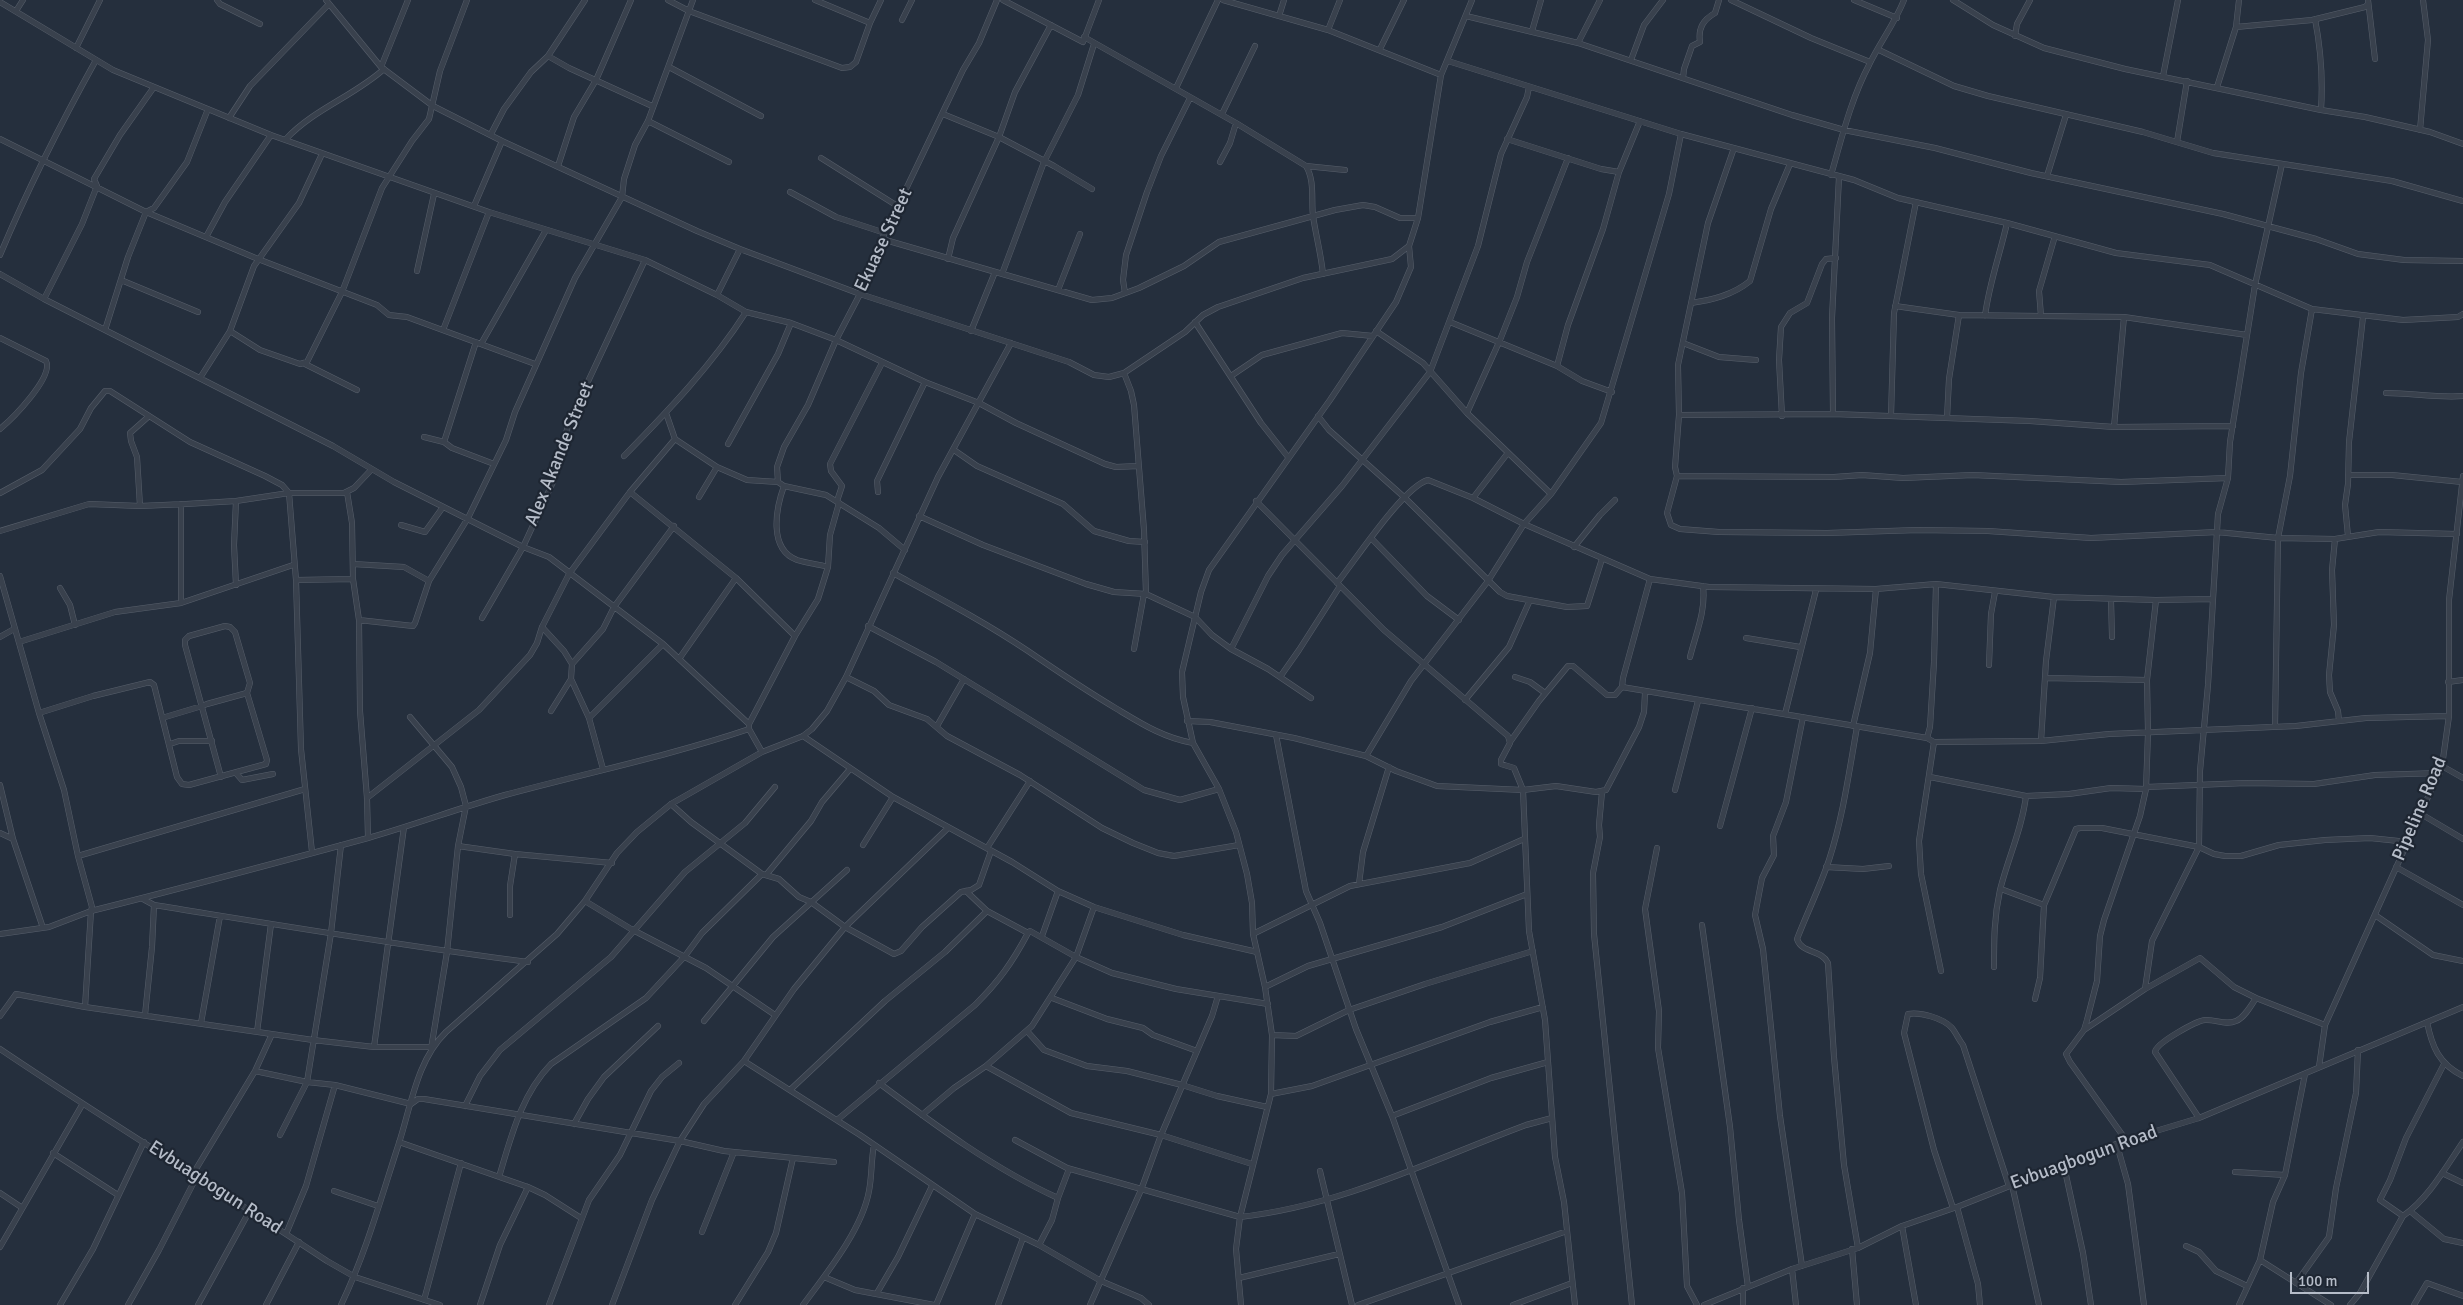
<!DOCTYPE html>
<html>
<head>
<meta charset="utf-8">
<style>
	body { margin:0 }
	#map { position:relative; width:2463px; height:1305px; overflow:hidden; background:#252f3d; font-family:Signika,sans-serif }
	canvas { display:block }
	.scale { position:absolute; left:2290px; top:1272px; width:79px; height:22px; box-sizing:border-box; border:2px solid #b5bcc8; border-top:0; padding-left:6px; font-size:15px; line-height:18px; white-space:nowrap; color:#b5bcc8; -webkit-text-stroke:4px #1e2632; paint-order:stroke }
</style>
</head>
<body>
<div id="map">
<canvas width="2463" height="1305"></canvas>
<div class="scale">100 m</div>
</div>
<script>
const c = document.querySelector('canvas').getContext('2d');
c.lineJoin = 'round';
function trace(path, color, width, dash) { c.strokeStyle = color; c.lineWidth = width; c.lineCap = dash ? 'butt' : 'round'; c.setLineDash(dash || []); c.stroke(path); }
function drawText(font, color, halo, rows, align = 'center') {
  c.font = font + ' Signika,sans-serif'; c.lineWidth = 4.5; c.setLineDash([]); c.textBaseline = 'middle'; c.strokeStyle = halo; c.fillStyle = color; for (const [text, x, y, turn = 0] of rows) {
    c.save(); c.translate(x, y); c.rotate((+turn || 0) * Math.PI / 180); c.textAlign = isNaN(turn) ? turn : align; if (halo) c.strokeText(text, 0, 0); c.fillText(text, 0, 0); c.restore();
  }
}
const minor = new Path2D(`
	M 217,0 L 220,4 L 260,24
	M 326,0 L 381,67 L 433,106 L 502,141 L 697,231 L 740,249 L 860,294 L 1069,362 L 1094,375 L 1109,377 L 1124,373 L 1185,332 L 1203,315 L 1218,307 L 1303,278 L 1392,259 L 1409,246
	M 668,0 L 689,11 L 842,68 L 850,67 L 856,62 L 870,23 L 881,0
	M 815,0 L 870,23
	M 1003,0 L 1083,42 L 1099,0
	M 1223,0 L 1328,30 L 1441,75
	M 1731,0 L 1811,38 L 1870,62
	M 1854,0 L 1897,18
	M 1953,0 L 1993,25 L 2044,48 L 2125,69 L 2321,110 L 2365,117 L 2430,132 L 2463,144
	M 2368,0 L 2375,59
	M 0,2 L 113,70 L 271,135 L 489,212 L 645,260 L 717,295 L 740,249
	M 16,11 L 23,0
	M 1279,16 L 1284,0
	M 1466,16 L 1578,43 L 1792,115 L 1844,130 L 1935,148 L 2031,173 L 2223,214 L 2316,239 L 2358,254 L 2404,260 L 2463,261
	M 2315,19 C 2321,50 2323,80 2321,110
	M 902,20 L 912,0
	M 2236,27 L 2312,20 L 2365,7 L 2367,5
	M 1328,30 L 1340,0
	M 1532,31 L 1541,0
	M 2015,36 L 2017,24 L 2030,0
	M 1084,37 L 1236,123 L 1306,166 C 1315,181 1311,199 1313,216 C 1316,236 1321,254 1323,274
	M 1578,43 L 1600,0
	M 76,48 L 100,0
	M 1380,49 L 1404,0
	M 1879,50 L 1954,86 L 1988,96 L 2143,132 L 2213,153 L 2392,181 L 2463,201
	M 548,56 L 569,68 L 652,106
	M 1631,60 L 1644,25 L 1663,0
	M 1448,61 L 1681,134 L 1854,180 L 1898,198 L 2007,223 L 2116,253 L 2210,265 L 2312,309 L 2403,320 L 2458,317 L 2463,314
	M 381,67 L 408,0
	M 669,67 L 761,116
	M 2163,76 L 2178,0
	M 1683,78 L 1684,69 L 1692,46 L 1700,42 C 1698,28 1703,20 1715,13 L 1719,0
	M 2217,87 L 2236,27 L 2239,0
	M 1176,88 L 1218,0
	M 943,114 L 999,137 L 1054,166 L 1092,189
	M 1222,114 L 1255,46
	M 229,118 L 250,86 L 329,4
	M 648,121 L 729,162
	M 2420,130 L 2428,40 L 2423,0
	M 491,134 L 504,109 L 531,72 L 548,56 L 585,0
	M 0,139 L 146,212 L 258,259 L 377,305 L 389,315 L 407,317 L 535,364
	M 286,139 C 314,109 354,96 384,69
	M 1507,139 L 1601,169 L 1619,172
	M 2177,142 L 2187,81
	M 1734,148 L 1708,223 L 1678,365 L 1679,415 L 1675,467 L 1677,476 L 1667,513 L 1671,525 L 1680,529 L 1719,532 L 1827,533 L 1918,530 L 1988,531 L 2091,538 L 2217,532 L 2278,538 L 2335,539 L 2379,532 L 2457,534
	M 821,158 L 899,207
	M 1220,162 L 1230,143 L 1236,123
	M 558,166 L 574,117 L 596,80 L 631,0
	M 1306,166 L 1345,170
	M 1831,175 C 1842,137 1851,99 1869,65 C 1880,42 1895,23 1904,0
	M 2047,176 L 2066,115
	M 790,192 L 836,217 L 885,233
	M 474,206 L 502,141
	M 206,237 L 225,202 L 271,135
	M 882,239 L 1092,300 L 1112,298 L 1139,288 L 1184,266 L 1219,242 L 1335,210 L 1363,205 L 1375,207 L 1400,218 L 1418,218
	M 0,255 C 28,188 61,123 96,60
	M 948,259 L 953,238 L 999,137 L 1015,92 L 1051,25
	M 417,271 L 434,194
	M 0,274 L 44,299 L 333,446 L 394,482 L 523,547 L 549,557 L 663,644 L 749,724 L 749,729
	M 1002,274 L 1044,162 L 1078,95 L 1094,44
	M 121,280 L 198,312
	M 1058,290 L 1080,234
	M 1125,293 L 1123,280 L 1126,255 L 1147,192 L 1161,156 L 1190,98
	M 717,295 L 746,312 L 791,323 L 836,340 L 925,382 L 979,403 L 1016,423 L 1105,464 L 1116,467 L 1138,466
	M 44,299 L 82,224 L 97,186 L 94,179 L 120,135 L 154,87
	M 1691,303 C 1712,300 1733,295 1750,281 L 1771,209 L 1790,164
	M 1895,306 L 1959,315 L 2124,317 L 2247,335
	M 1985,316 C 1989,284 2000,254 2007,223
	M 2041,316 L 2039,291 L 2055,236
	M 1195,322 L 1261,423 L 1288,457
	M 1450,322 L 1557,366 L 1582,381 L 1612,392
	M 105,330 L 128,257 L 146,212 L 154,208 L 187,162 L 208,109
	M 443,330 L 489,212
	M 230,331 L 260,350 L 300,364 L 307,362 L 342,292 L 382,188 L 412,141 L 429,119 L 440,71 L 467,0
	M 971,331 L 995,272
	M 1376,331 L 1423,363 L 1467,413 L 1551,494
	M 0,338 L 46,361 C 54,377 12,419 0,429
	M 476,342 L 444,442 L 452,448 L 494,464
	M 1683,343 L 1719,357 L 1756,360
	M 481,344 L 546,230
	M 305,364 L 357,390
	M 1557,366 L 1568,325 L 1603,229 L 1619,172 L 1640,121
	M 1124,373 L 1131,391 L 1134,405 L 1144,530 L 1146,594 L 1195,617 L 1212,635 L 1231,649 L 1268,669 L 1311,698
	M 1231,376 L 1262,355 L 1342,333 L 1373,336
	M 200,378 L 230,331 L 254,266 L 299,203 L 322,154
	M 2386,393 C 2412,393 2437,398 2463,396
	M 666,413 L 675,439 L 717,467 L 747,480 L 778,482 L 784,486 L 826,495 L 879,528 L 905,550
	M 1467,413 L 1500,340 L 1517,297 L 1527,262 L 1568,158
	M 1833,414 L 1832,318 L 1839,177
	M 1679,415 L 1833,414 L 2030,421 L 2114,427 L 2233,426
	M 1318,416 L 1329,430 L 1404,497 L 1500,592 L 1507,596 L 1567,607 L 1587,606 L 1602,559
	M 1782,416 L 1779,360 L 1781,327 L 1790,313 L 1807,303 L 1822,264 L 1826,259 L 1836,258
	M 1891,416 L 1894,313 L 1916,202
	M 1947,418 L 1949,379 L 1959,315
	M 2114,427 L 2124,317
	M 424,437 L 444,442
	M 728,444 L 778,354 L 791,323
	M 954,450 L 977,466 L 1063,504 L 1094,531 L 1129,541 L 1145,542
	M 624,456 C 668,411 712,365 746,312
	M 2348,475 L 2392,475 L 2462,482
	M 1677,476 L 1834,477 L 1862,475 L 1903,478 L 1973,475 L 2121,482 L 2228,478
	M 778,482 L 777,467 L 784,447 L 808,405 L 836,340 L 860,294 L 882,239 L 963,70 L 979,43 L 997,0
	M 784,486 C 776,508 768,549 797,560 C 806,563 818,564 828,567
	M 347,492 L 352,523 L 353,579 L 359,620 L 360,711 L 367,798 L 368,838
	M 630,492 L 736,578 L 795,636
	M 878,492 L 877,481 L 925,382
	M 0,493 L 42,470 L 80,429 L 91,408 L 105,391 L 110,391 L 190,442 L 265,476 L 282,485 L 289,493 L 296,580 L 301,749 L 312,852
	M 699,497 L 717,467
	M 1473,498 L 1507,454
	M 837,501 L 842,486 L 831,471 L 830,464 L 882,363
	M 1256,501 L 1384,630 L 1508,736 L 1510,743 L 1501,760 L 1501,764 L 1514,768 L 1523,790 L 1556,786 L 1596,792 L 1606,790 L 1639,727 L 1644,712 L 1645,693
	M 181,504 L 181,603
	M 140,506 L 137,457 L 131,441 L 130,433 L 148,417
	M 919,516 L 983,545 L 1086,584 L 1114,592 L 1146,594
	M 401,525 L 425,532 L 443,507
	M 0,531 L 89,504 L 140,506 L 186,504 L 236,501 L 289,493 L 344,493 L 354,488 L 371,470
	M 2348,536 L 2345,505 L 2348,484 L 2349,442 L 2363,317
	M 1372,539 L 1427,596 L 1459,620
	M 2335,539 L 2332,570 L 2334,625 L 2329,675 L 2330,692 L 2338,711 L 2339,721
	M 1574,547 L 1600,515 L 1615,500
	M 353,564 L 404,567 L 429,581
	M 893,573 C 939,598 985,622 1028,651 C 1057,671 1087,691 1117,709 C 1142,724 1164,738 1193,743
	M 0,576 L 39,713 L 64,790 L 78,856 L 92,907 L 91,911 L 49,927 L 0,934
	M 1650,579 L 1623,678 L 1622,687 L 1927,738 L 1934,742 L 2041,741 L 2109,734 L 2296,726 L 2366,718 L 2449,716
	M 296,580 L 353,579
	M 1337,583 C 1355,561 1403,487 1428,480 L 1473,498 L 1524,524 L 1650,579 L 1709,587 L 1876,589 L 1936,584 L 2054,597 L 2156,600 L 2213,599
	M 236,585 L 234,545 L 236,501
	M 60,588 L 70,605 L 75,625
	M 2111,600 L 2112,637
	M 482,618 L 523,547 L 553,482 L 569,422 L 645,260
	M 359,620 L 413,626 L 415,623 L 429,581 L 468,518 L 506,440 L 515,412 L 575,278 L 622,197 L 624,179 L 635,145 L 648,121 L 693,0
	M 868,626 L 936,662 L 1144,790 L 1180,800 L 1219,789
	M 542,627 L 564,651 L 572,664 L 571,679 L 589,718 L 603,769
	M 0,637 L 14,629
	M 1746,638 L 1800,647
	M 19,642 L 115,612 L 181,603 L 293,565
	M 1134,649 L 1144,594
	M 1231,649 L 1268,576 L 1282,555 L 1342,486 L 1430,372 L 1478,246 L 1501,154 L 1527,97 L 1529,87
	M 1690,657 C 1696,633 1706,611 1703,586
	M 679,659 L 736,578
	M 572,664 L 603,629 L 614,607 L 674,526
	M 1989,665 L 1991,614 L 1995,592
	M 846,677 L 874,691 L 889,705 L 927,719 L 947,736 L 1020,775 L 1102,828 L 1133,843 L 1158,853 L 1174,856 L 1239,845
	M 1280,677 L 1299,650 L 1340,586
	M 1515,677 L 1530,682 L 1545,693
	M 2045,678 L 2147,680
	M 2448,682 L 2463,680
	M 1465,700 L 1509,647 L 1530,600
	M 551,711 L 571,679
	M 39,713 L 93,696 L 150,682 L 154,685 L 177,777 L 182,784 L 189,785 L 266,764 L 267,760 L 247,693
	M 1785,714 L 1816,590
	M 410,717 L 452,767 L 461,787 L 466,806 L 458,846 L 447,952 L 431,1049
	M 162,718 L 202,706 L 207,704 L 247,693 L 250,683 L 235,632 L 230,627 L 225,626 L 189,636 L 185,640 L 185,645 C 197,689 209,733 221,777
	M 589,718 L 663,644
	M 1187,721 L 1210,722 L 1294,738 L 1366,756 L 1396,771 L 1437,786 L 1523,790 L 1529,931 L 1545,1020 L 1555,1157 L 1564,1202 L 1575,1305
	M 749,724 L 795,636 L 818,599 L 828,567 L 830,535 L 839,503
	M 937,726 L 964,679
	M 1853,726 L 1870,653 L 1876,589
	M 1857,727 C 1849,772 1843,817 1829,860 C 1820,887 1807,913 1797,939 C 1802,954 1821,949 1828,963 L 1834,1057 L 1844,1165 L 1858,1248
	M 2275,727 L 2278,538 L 2290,476 L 2301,373 L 2312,309
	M 1276,735 L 1306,891 L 1320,923 L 1356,1029 L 1392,1116 L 1459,1305
	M 803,736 L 893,797 L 1012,862 L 1058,891 L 1094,907 L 1183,935 L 1257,952
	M 1927,738 L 1930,727 L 1934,662 L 1936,584
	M 2041,741 L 2046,661 L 2054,597
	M 1510,742 L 1539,701 L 1568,666 L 1573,666 L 1607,695 L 1615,695 L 1622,687
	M 1934,742 L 1919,841 L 1921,874 L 1941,971
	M 170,744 L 179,741 L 212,741
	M 1366,756 L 1411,681 L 1488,581 L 1524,524 L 1551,494 L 1601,423 L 1669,194 L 1681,134
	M 2442,766 L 2463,778
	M 236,773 L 242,780 L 273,774
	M 1930,777 L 2026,796 L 2069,794 L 2111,788 L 2146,789
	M 0,785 L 13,839
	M 2146,787 L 2246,783 L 2314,784 L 2375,775 L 2440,773
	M 1675,790 L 1698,701
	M 1602,792 L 1599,825 L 1600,837 L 1593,873 L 1594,934 L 1632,1305
	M 367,798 L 479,710 L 530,655 L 537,643 L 542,627 L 569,574 L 630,492 L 675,439
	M 671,804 L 691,822 L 762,874 L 779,879 L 799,897 L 811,902 L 845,927 L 894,954 L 901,951 L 922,927 L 961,892 L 971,890 L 979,885 L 991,851
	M 2421,814 L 2463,839
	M 1720,826 L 1752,708
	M 0,833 L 13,839 L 43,928
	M 863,845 L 893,797
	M 458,846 L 515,854 L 612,863
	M 987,848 L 1030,781
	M 1657,848 L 1645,909 L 1659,1011 L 1658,1048 L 1682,1193 L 1687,1286 L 1697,1305
	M 78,856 L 305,789
	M 1826,867 L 1863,869 L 1889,866
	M 2396,867 L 2463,905
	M 766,875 L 811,821 L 822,802 L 850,769
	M 1359,884 L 1363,852 L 1389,767
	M 2001,889 L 2044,905
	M 143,899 L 154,905 C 278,925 403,946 528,962
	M 585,901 L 631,929 L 706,968 L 775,1015
	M 1094,907 L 1076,957 L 1112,973 L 1176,989 L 1268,1004
	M 510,915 L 510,886 L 515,854
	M 2375,915 L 2433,955 L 2463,961
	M 1702,925 L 1730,1127 L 1739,1220 L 1748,1287
	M 1253,934 L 1350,886 L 1470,863 L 1524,839
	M 1042,936 L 1058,891
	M 1994,967 C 1994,939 1994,918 2000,890 C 2008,858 2022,829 2026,796
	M 1265,987 L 1308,966 L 1442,927 L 1527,894
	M 2145,989 L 2200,958 L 2234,987 L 2256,998
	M 1052,998 L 1107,1019 L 1143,1028 L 1153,1035 L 1197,1051
	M 2035,999 L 2040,978 L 2044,905 L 2071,841 L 2076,829 L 2080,828 L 2102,828 L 2199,847 L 2214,854 L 2225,856 L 2241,856 L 2279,845 L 2325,840 L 2370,838 L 2408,842
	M 85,1007 L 91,911 C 183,888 276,863 368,838 C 414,825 459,808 505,795 C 586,773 669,756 749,729 L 762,752
	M 145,1015 L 152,947 L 154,905
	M 0,1016 L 16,994 L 85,1007 L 313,1040 L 374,1047 L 430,1047
	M 704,1021 L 773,937 L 847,870
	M 2427,1022 C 2432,1047 2439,1064 2463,1076
	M 201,1023 L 220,916
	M 2084,1030 L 2145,989 L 2152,941 L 2199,847 L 2200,771 L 2208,685 L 2218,514 L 2228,478 L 2230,442 L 2255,285 L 2282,164
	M 1027,1031 L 1044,1050 L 1087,1066 L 1127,1071 L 1182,1085 L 1217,1096 L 1267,1107
	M 257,1032 L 271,924
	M 1272,1035 L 1296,1036 L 1349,1010 L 1425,984 L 1533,951
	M 374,1047 L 404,827
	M 0,1049 C 108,1122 219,1189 327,1261 L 355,1277 L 440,1305
	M 744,1061 L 860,1135 L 975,1214 L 1039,1245 L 1101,1281 L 1141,1298 L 1149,1305
	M 986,1066 L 1071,1113 L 1161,1135 L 1252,1164
	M 2319,1067 L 2325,1025 L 2442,766 L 2449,716 L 2449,600 L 2463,476
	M 255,1071 L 307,1082 L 335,1085 L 411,1104 L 418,1099 L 424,1099 L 680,1141 L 724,1151 L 834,1162
	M 879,1083 C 935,1125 994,1169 1058,1198 L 1052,1220 L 1039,1245
	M 790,1090 L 885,1001 L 945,952 L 987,911
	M 1271,1094 L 1312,1086 L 1490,1022 L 1543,1007
	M 465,1106 L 480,1076 L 500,1050 L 611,957 L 685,872 L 745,823 L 775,787
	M 922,1115 L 954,1088 L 986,1066 L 1032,1026 L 1076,957 L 1030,931 L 1028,933 L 987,911 L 966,891
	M 1392,1116 L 1491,1078 L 1548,1062
	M 2199,1118 L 2155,1052 C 2156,1043 2196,1021 2205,1020 C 2216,1019 2225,1026 2236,1021 C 2244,1018 2251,1006 2256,998 L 2325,1025
	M 837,1120 L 975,1005 C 999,981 1012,963 1028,933
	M 574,1124 L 588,1099 L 604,1077 L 658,1026
	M 280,1135 L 307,1082 L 331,933 L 341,845
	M 1015,1140 L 1067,1168 L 1240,1217 C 1341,1206 1432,1160 1526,1125 L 1552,1118
	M 2126,1140 L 2070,1062 L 2066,1054 L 2084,1030 L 2087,1020 L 2097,981 L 2100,936 L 2104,920 L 2140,816 L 2146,789 L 2148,733 L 2147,680 L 2156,600
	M 399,1142 L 528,1187 L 545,1195 L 581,1218
	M 2117,1145 L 2128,1184 L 2144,1305
	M 53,1153 L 118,1195
	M 2064,1166 L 2083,1253 L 2091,1305
	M 1320,1171 L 1352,1305
	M 2235,1172 L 2285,1175
	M 2442,1173 L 2463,1183
	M 193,1174 L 255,1071 L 272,1034
	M 499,1177 C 511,1137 521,1095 551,1064 L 646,998 L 685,956 L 702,933 L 762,874
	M 2012,1185 L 2039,1305
	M 334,1191 L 378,1206
	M 0,1193 L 21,1207
	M 1058,1198 L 1069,1169
	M 1957,1207 L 1978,1284 L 1980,1305
	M 1953,1208 L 1934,1150 L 1904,1033 L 1908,1014 C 1921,1012 1943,1018 1952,1028 C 1956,1033 1959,1040 1963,1045 L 2009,1186
	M 2410,1211 L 2444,1239 L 2463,1243
	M 2403,1216 L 2380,1200 L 2390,1180 L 2406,1138 L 2444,1064
	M 1902,1226 L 1916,1305
	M 702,1232 L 734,1152
	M 286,1234 L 306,1186 L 335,1085
	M 2186,1246 L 2199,1252 L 2216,1271 L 2247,1286
	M 0,1247 L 82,1105
	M 1852,1249 L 1857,1305
	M 2260,1260 L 2331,1305
	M 1802,1266 L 1780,1116 L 1763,949 L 1755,915 L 1762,878 L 1774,855 L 1773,836 L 1786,802 L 1803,717
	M 1792,1269 L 1796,1305
	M 824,1277 L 855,1290 L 934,1305
	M 1239,1278 L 1339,1254
	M 2296,1283 L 2329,1237 L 2336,1188 L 2356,1093 L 2358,1050
	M 1743,1288 L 1743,1305
	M 877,1293 L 898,1257 L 932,1186
	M 424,1300 L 461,1163
	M 60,1305 L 93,1249 L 144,1142
	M 128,1305 L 159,1250 L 197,1176
	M 198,1305 L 250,1210
	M 266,1305 L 299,1242
	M 341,1305 C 366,1253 381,1198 399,1143 C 411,1106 417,1060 446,1032 L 557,934 L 585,901 L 617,853 L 637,832 L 671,804 L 762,752 L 803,736 L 812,729 L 827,711 L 846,677 L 938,477 L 1011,343
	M 480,1305 L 500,1245 L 528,1187
	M 549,1305 L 589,1200 L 620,1155 L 651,1091 L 662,1077 L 679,1063
	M 612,1305 L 652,1200 L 680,1141 L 704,1104 L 744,1061 L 794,989 L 845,927 L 948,828
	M 735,1305 L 768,1252 L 776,1233 L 793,1158
	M 803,1305 C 826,1274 862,1230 869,1191 C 872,1176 871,1160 874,1145
	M 936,1305 L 975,1214
	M 998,1305 L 1023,1238
	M 1090,1305 L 1141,1190 L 1161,1135 L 1212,1016 L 1218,996
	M 1241,1305 L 1236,1249 L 1240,1217 L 1271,1094 L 1272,1035 L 1265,987 L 1253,934 L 1252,903 L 1247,874 L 1236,832 L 1219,789 L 1193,743 L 1183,697 L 1182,672 L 1201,592 L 1209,570 L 1330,400 L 1396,302 L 1411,267 L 1409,246 L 1418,218 L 1441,75 L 1472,0
	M 1358,1305 L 1567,1231
	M 1513,1305 L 1572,1283
	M 1704,1305 L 1792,1269 L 1858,1248 L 1902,1226 L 1957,1207 L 2126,1140 L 2199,1118 L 2463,1007
	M 2239,1305 L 2260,1260 L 2273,1202 L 2285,1175 L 2305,1074
	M 2350,1305 L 2360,1293 L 2403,1216 C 2428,1199 2446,1167 2463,1142
	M 2414,1305 L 2427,1283 L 2463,1296`);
trace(minor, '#575f6b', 6);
trace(minor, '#39414d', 5);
drawText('19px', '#b5bcc8', '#1e2632', [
	["Ekuase Street",884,240,-65],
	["Alex Akande Street",560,454,-68],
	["Pipeline Road",2420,809,-67],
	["Evbuagbogun Road",2084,1158,-20],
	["Evbuagbogun Road",215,1188,33]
]);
</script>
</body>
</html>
